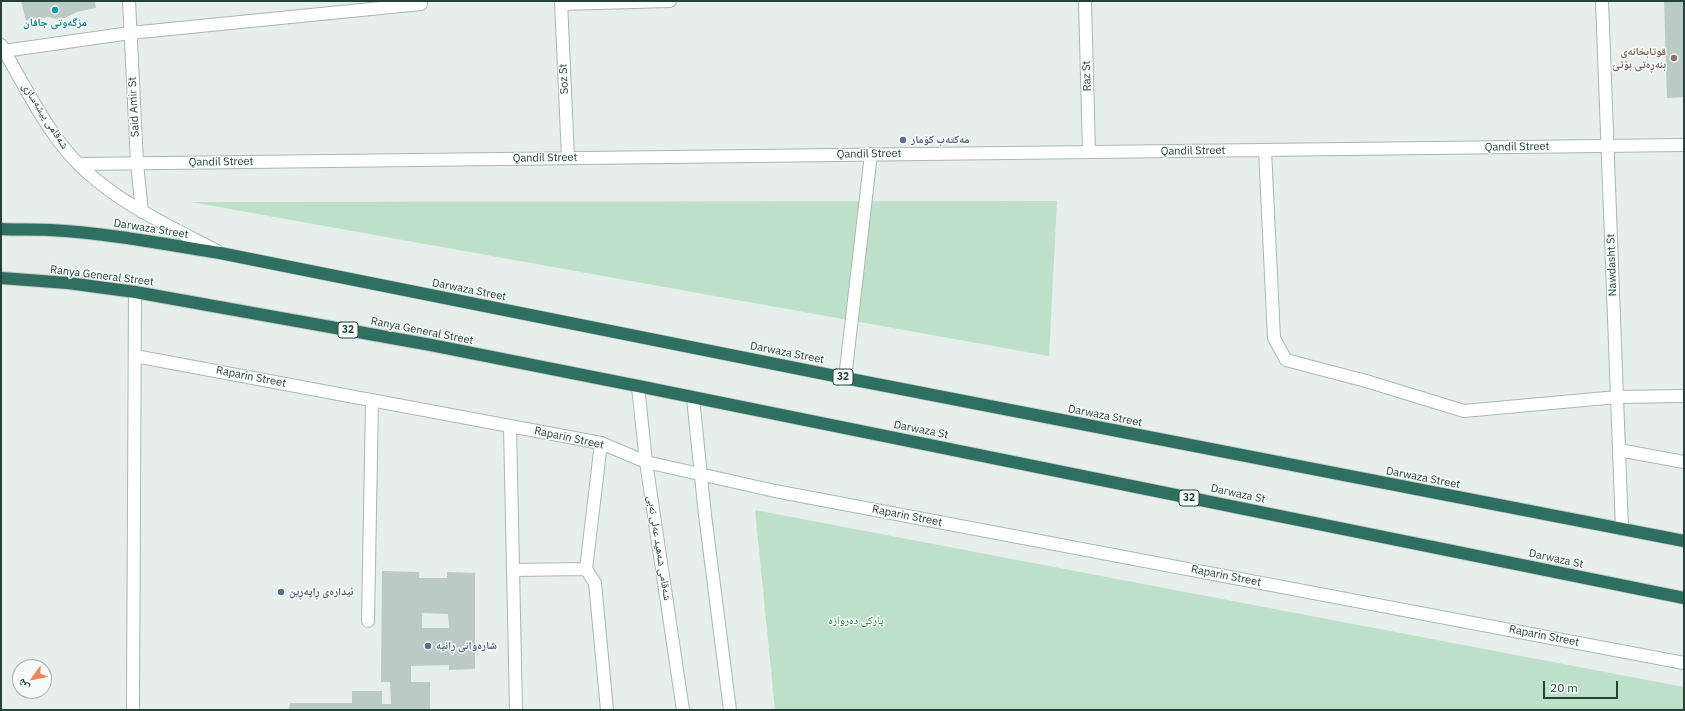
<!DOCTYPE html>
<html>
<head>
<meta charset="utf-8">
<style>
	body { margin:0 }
	#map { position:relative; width:1685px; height:711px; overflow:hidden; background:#e6efeb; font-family:"IBM Plex Sans","Noto Naskh Arabic",sans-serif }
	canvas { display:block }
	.frame { position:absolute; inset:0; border:2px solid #24423a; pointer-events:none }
	.north { position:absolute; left:12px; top:659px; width:40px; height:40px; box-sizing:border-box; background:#f7fbf9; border:1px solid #a3b1ad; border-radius:50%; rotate:237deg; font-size:11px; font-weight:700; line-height:16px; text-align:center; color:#24423a }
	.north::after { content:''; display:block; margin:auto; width:14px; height:18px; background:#f4845f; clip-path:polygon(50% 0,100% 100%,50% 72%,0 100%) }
	.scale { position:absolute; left:1543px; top:681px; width:75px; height:18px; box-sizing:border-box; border:2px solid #24423a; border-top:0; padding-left:5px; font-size:12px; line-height:14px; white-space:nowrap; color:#24423a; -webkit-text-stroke:3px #f7fbf9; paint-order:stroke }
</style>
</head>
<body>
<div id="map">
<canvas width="1685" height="711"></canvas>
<div class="frame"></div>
<div class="north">ش</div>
<div class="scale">20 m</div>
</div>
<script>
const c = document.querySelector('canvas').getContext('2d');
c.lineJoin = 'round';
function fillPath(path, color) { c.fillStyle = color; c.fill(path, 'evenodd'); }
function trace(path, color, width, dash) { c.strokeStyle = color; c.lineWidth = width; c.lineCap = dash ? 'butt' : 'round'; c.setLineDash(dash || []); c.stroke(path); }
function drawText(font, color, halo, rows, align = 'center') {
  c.font = font + ' "IBM Plex Sans","Noto Naskh Arabic",sans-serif'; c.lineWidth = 3; c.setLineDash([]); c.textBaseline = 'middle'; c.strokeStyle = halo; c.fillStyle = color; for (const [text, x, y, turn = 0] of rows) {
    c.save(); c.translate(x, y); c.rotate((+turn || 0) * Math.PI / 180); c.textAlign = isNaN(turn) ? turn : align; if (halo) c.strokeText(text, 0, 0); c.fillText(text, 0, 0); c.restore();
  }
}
fillPath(new Path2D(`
	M 1057,201 L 1049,356 L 191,202 Z
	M 755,510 L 1684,687 L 1684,710 L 775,710 Z`), '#bfe0c8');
fillPath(new Path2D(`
	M 21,1 L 95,1 L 96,8 L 77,12 L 65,18 L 57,19 L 48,17 L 26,21 Z
	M 1664,1 L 1684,1 L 1684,97 L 1667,98 Z
	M 382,571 L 419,572 L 419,578 L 447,578 L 447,572 L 475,573 L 475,669 L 449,670 L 449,665 L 411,666 L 411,682 L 430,682 L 430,710 L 289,710 L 290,703 L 352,703 L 352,691 L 382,691 L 382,704 L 391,704 L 390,682 L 381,682 ZM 422,613 L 448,614 L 449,628 L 422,628 Z`), '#bbcac4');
const lane = new Path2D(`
	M 1617,397 L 1684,396
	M 1619,450 L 1684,462
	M 586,569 L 601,443
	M 513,570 L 586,569 L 595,583 L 607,710
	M 368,621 L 372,400`);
const street = new Path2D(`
	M 129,1 L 137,163 L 142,212
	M 561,1 L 568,158
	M 1085,1 L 1089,152
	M 1602,1 L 1622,529
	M 561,4 L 670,1
	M 1,45 C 20,78 38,114 61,144 C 100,195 161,222 217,251
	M 4,51 L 130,33 L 421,4 L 421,1
	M 1265,150 L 1274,338 L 1286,360 L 1366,381 L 1464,411 L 1617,397
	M 78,164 L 1684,145
	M 135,356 L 601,443 L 646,462
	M 845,378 L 871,154
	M 510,426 L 516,710
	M 133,710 L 135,292`);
const secondary = new Path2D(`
	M 638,386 L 646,462 L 683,710
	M 693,398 L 705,515 L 730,710
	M 646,462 L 775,491 L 1684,663`);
const highway = new Path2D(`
	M 1,229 C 17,230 34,229 50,230 C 107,233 164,244 220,253 L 845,378 L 1684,541
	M 1,278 L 68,283 L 135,292 L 431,345 L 638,386 L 1684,598`);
trace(lane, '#a8b8b2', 14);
trace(street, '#a8b8b2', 14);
trace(secondary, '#a4bbb3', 14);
trace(highway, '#c2cac8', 14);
trace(lane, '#fff', 12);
trace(street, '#fff', 12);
trace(secondary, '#fff', 12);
trace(highway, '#2f6f62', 12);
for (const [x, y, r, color] of [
	[55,10,4,"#0f9aa8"],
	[1674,58,4,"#8d6e63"],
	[903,140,4,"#5c6f8a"],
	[281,592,4,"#5c6f8a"],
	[428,646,4,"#5c6f8a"]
]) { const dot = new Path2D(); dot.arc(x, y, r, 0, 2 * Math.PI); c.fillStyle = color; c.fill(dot); trace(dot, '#f7fbf9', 1.5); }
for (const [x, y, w] of [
	[348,330,20],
	[843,377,20],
	[1189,498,20]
]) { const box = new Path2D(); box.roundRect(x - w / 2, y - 8, w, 16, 3); c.fillStyle = '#f7fbf9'; c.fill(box); trace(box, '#24423a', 1); }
drawText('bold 10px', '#24423a', null, [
	["32",348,330],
	["32",843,377],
	["32",1189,498]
]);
drawText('bold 11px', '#0d838f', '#f7fbf9', [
	["مزگەوتی جافان",55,23]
]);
drawText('bold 11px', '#785e54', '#f7fbf9', [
	["قوتابخانەی",1666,52],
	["بنەڕەتی بۆتێ",1666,65]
], 'right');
drawText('11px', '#24423a', '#f7fbf9', [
	["Raz St",1087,76,-92],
	["Soz St",564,79,-93],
	["Said Amir St",134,107,-93],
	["شەقامی پیشەسازی",45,116,57],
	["Qandil Street",1517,147,-1],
	["Qandil Street",1193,151,-1],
	["Qandil Street",869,154,-1],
	["Qandil Street",545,158,-1],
	["Qandil Street",221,162,-1],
	["Darwaza Street",151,229,9],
	["Nawdasht St",1612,265,-92],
	["Ranya General Street",102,276,7],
	["Darwaza Street",469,290,11],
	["Ranya General Street",422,331,11],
	["Darwaza Street",787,353,11],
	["Raparin Street",251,377,11],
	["Darwaza Street",1105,416,11],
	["Darwaza St",921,430,11],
	["Raparin Street",569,438,12],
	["Darwaza Street",1423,478,11],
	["Darwaza St",1238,494,12],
	["Raparin Street",907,516,11],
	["شەقامی شەهید عەلی نەبی",659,548,81],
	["Darwaza St",1556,559,12],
	["Raparin Street",1226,576,11],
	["Raparin Street",1544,636,11]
]);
drawText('bold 11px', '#4e5e75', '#f7fbf9', [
	["مەکتەب کۆمار",911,140],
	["ئیدارەی ڕاپەڕین",289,592],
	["شارەوانی ڕانیە",436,646]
], 'left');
drawText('11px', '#2d7a4b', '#f7fbf9', [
	["پارکی دەروازە",856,621]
]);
</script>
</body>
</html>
